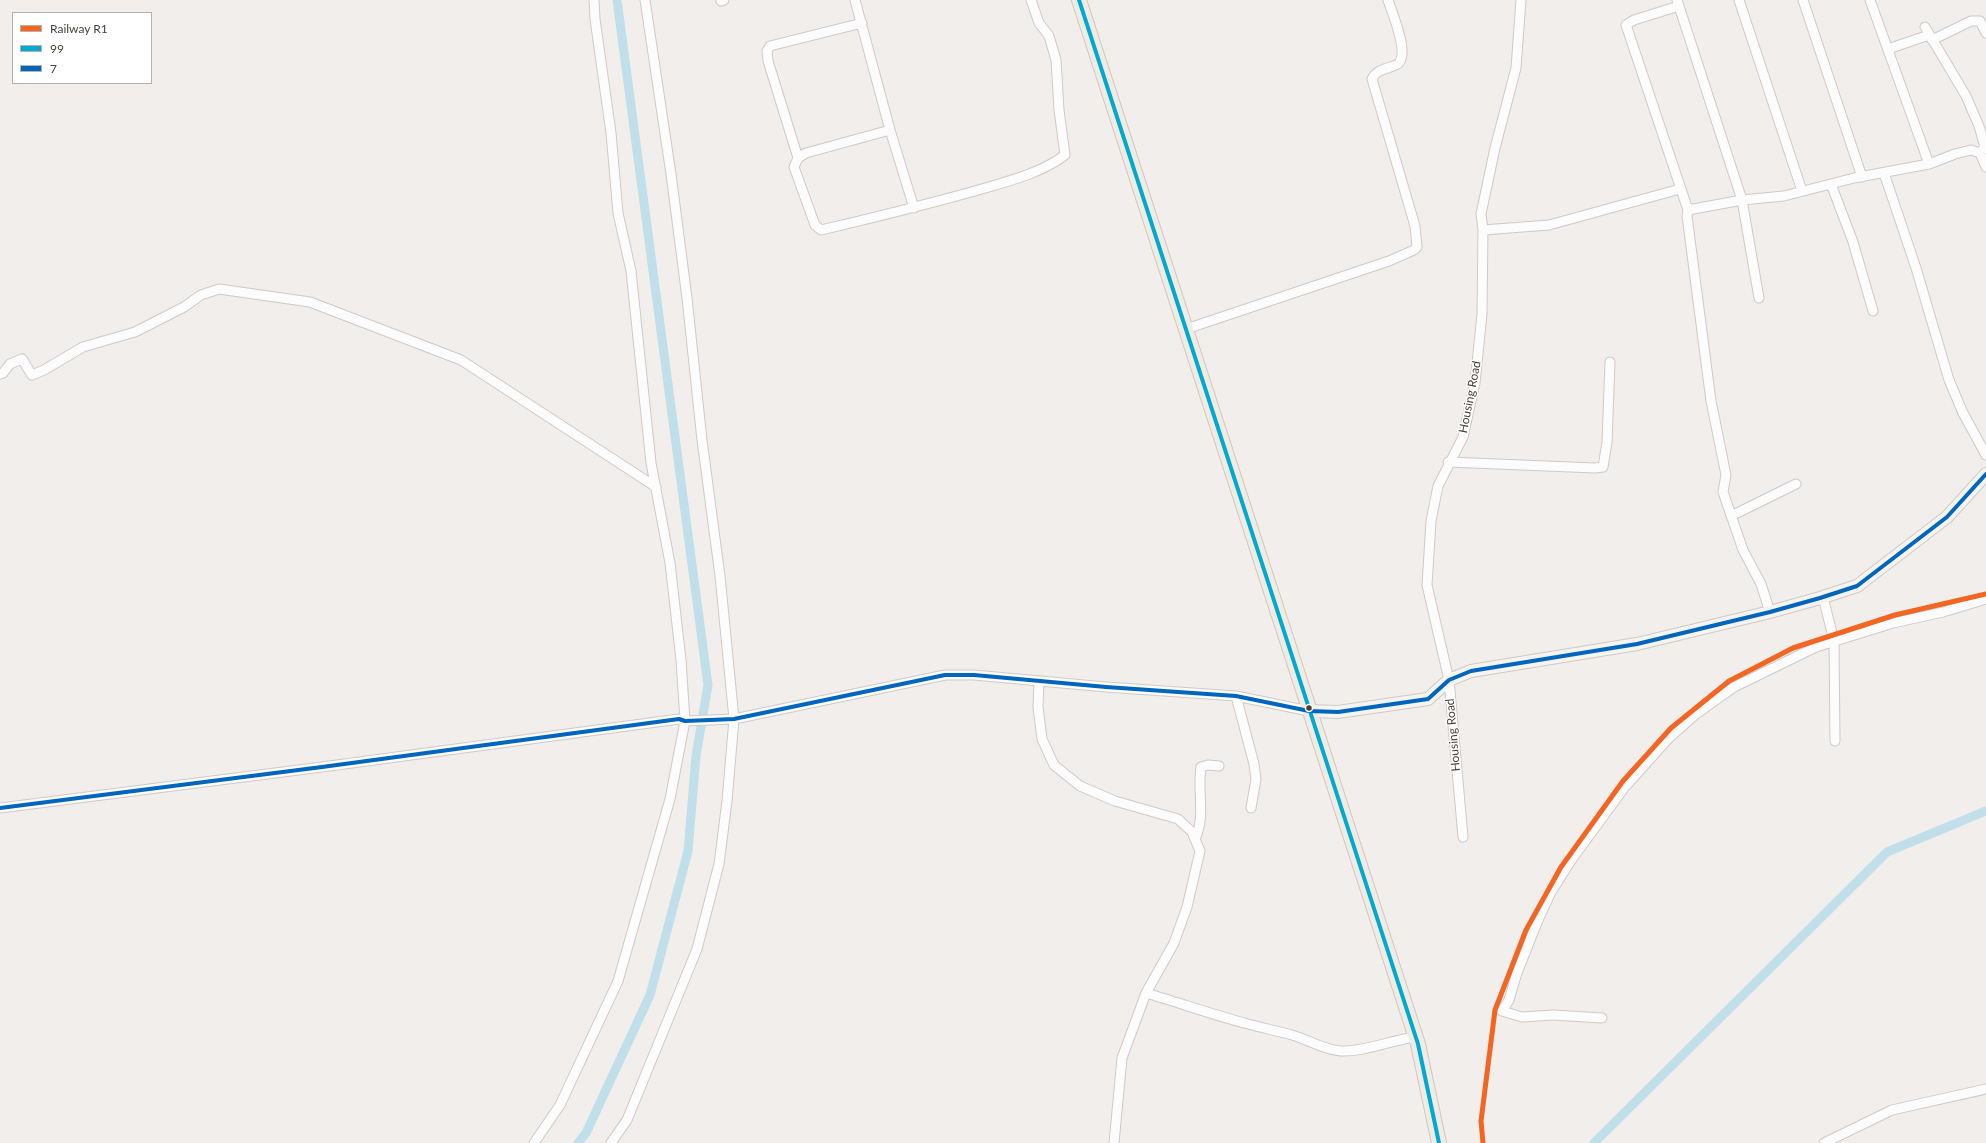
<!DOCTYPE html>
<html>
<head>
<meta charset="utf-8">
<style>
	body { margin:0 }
	#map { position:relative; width:1986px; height:1143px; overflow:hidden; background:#f1eeeb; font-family:Lato,sans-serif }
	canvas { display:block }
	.legend { position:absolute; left:12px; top:12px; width:140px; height:72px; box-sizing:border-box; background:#fff; border:1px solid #b5b2af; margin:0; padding:5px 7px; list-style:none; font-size:12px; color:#463f38 }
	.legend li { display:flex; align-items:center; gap:8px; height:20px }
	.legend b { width:20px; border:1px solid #b5b2af }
</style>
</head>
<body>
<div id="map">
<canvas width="1986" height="1143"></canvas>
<ul class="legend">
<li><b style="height:5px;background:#f26522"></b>Railway R1</li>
<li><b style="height:5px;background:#00a9ce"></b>99</li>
<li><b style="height:5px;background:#0065bd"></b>7</li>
</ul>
</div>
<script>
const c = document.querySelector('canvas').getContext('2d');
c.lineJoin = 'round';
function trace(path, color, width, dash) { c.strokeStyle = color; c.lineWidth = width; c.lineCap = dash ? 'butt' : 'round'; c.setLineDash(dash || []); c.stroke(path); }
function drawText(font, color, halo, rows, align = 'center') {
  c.font = font + ' Lato,sans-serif'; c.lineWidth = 3; c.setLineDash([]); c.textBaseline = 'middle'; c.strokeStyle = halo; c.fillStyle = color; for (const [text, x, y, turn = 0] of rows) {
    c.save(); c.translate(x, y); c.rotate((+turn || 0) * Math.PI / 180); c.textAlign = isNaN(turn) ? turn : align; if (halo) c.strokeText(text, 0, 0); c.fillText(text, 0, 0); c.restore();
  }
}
trace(new Path2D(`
	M 578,1143 L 586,1133 L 650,995 L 688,851 L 696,756 L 708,685 L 617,0
	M 1594,1143 L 1887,852 L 1986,811`), '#c1dfea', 9);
const street = new Path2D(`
	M 855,0 L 890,130 L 914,208
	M 1677,0 L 1742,200 L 1759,298
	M 1739,0 L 1802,191
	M 1803,0 L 1862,177
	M 1870,0 L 1929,164
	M 721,1 L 724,0
	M 1679,6 L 1634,20 L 1626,25 L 1688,210 L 1687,216 L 1711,401 L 1726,475 L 1723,492 L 1743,550 L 1761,584 L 1770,612
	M 1932,40 L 1971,21 L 1980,21 L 1986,33
	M 1888,49 L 1929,35
	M 890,130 L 806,153 L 798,158 L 794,167 L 815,225 L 821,230 C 873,218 924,205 975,191 C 1005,182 1040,174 1065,155 L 1059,110 L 1056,60 L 1049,36 L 1039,23 L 1031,0
	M 1980,153 L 1986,167
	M 798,158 L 768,61 L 767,51 L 770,46 L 862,23
	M 1884,173 L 1916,268 L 1949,380 L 1963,413 L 1986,455
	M 1831,184 L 1853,242 L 1873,311
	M 1688,210 L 1742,200 L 1784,196 L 1854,178 L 1929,164 L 1955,154 L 1971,150 L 1980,153 L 1985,147 L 1979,126 L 1966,96 L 1925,27
	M 1483,230 L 1549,225 L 1680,189
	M 1186,329 L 1389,261 L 1414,250 L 1417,247 L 1415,226 L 1372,79 C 1377,69 1387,69 1396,65 C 1412,58 1392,13 1388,0
	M 0,374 L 3,373 L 10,364 L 22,359 L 32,375 L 44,370 L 83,347 L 135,332 L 184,307 L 201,295 L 219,289 L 310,302 L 461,360 L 656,487
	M 1448,462 L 1595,468 L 1603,467 L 1607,442 L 1610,362
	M 1731,516 L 1796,484
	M 1823,597 L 1834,641 L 1835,741
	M 1039,681 L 1038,707 L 1042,739 L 1054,765 L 1080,786 L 1115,801 L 1178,819 L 1192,832 L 1200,851 L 1187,907 L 1174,943 L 1146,993 L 1122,1058 L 1114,1143
	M 1236,696 L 1254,764 L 1256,779 L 1251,808
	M 0,808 L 322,767 L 679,719 L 685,721 L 734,719 L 945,675 L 974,675 L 1106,687 L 1236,696 L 1309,711
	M 1463,837 L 1449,680 L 1427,585 L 1431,521 L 1438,486 L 1463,437 L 1475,383 L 1482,314 L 1483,230 L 1481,214 L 1495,148 L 1516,68 L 1521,0
	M 1195,839 C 1206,816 1197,791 1201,767 L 1208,765 L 1219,766
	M 1146,993 C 1180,1003 1214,1015 1248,1024 C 1262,1028 1278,1031 1292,1035 C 1309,1040 1324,1050 1341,1051 C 1364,1052 1392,1040 1415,1037
	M 1602,1018 L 1553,1015 L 1522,1017 L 1502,1011 L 1509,1000 L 1517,973 L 1538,920 L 1551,892 L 1572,859 L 1624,788 L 1668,739 L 1696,714 L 1734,687 L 1816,647 L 1893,623 L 1943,612 L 1986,599
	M 534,1143 L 560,1105 L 618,981 L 670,799 L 685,721 L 681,660 L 670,563 L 651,463 L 631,271 L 618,213 L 611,133 L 595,19 L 594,0
	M 611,1143 L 627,1120 L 697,949 L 719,864 L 727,801 L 734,719 L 720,576 L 702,440 L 687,298 L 671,174 L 645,0
	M 1824,1143 L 1892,1110 L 1986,1089`);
const secondary = new Path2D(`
	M 1309,711 L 1338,712 L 1428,699 L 1449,680 L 1471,671 L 1637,644 L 1770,612 L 1820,598 L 1857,586 L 1947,517 L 1986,474`);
const primary = new Path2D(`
	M 1079,0 L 1418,1044 L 1439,1143`);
trace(street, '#cdcac8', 11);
trace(secondary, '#d0cac3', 14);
trace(primary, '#d2c7bb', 16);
trace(street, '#fdfcfc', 9);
trace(secondary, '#f6f4f0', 12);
trace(primary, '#f0ebe5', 14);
trace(new Path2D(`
	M 1079,0 L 1418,1044 L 1439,1143`), '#00a9ce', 4);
trace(new Path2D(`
	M 0,808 L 322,767 L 679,719 L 685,721 L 734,719 L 945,675 L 974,675 L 1106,687 L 1236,696 L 1309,711 L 1338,712 L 1428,699 L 1449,680 L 1471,671 L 1637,644 L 1770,612 L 1820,598 L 1857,586 L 1947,517 L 1986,474`), '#0065bd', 4);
trace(new Path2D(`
	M 1483,1143 L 1481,1121 L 1495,1010 L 1526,930 L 1561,867 L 1623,781 L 1671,728 L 1729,681 L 1793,648 L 1895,615 L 1986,594`), '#f26522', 5);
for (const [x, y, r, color] of [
	[1309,708,3.5,"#463f38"]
]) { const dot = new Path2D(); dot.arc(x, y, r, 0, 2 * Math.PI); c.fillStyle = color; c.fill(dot); trace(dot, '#fff', 1.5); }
drawText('12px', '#463f38', '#fff', [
	["Housing Road",1470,397,-79],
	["Housing Road",1453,735,-95]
]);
</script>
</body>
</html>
